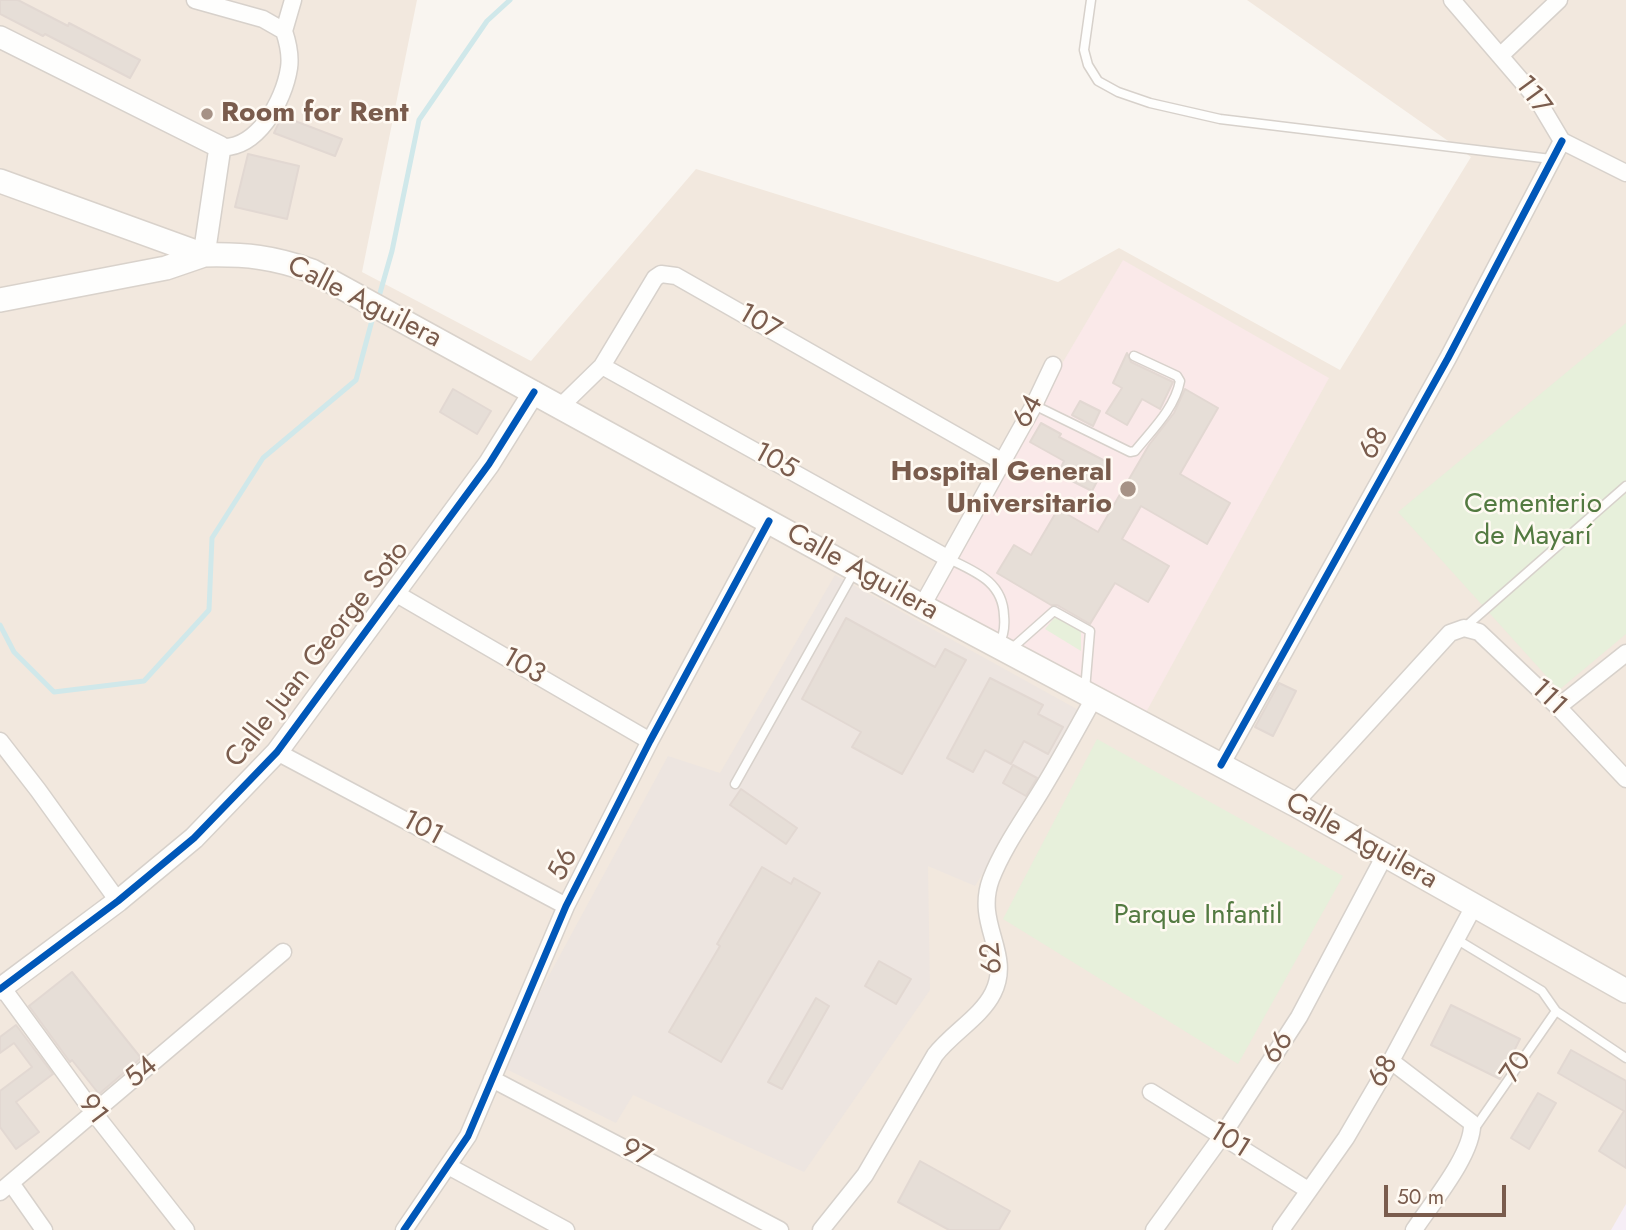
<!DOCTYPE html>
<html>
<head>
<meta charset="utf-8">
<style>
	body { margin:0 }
	#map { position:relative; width:1626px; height:1230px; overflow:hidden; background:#f9f5f0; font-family:Jost,sans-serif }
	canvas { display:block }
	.scale { position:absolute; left:1384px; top:1185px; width:122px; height:32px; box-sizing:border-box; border:4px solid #7a5c4d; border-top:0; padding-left:9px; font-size:21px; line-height:24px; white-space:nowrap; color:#7a5c4d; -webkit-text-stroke:5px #fffaf3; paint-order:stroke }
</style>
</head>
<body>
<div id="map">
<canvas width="1626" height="1230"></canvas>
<div class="scale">50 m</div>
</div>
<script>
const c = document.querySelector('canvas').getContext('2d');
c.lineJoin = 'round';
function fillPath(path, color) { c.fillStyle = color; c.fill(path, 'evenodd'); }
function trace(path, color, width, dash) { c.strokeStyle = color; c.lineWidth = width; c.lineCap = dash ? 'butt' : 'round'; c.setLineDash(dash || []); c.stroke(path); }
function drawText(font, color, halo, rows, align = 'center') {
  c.font = font + ' Jost,sans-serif'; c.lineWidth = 5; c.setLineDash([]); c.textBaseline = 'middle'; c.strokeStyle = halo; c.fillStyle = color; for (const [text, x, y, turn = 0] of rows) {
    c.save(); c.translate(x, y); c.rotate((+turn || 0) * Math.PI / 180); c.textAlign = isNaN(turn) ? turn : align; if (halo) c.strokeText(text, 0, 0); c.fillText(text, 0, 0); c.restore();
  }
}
fillPath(new Path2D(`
	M 0,0 L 417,0 L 362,272 L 531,361 L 696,169 L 1058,282 L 1119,248 L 1340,370 L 1471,157 L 1247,0 L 1626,0 L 1626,1230 L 0,1230 Z`), '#f2e8de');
fillPath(new Path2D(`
	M 835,575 L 1082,712 L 975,886 L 928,866 L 930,990 L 804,1172 L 633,1095 L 616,1123 L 500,1066 L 668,756 L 720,773 Z`), '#ede5e0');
fillPath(new Path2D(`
	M 1626,1204 L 1626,1230 L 1611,1230 Z`), '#f6eef6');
fillPath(new Path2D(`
	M 1123,260 L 1329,378 L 1144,716 L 923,600 Z`), '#fae9e9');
fillPath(new Path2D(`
	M 1626,323 L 1626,634 L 1559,690 L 1398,512 Z
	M 1055,617 L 1081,631 L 1081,651 L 1045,629 Z
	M 1097,739 L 1343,876 L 1238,1064 L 1003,919 Z`), '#e7f0db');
trace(new Path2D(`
	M 378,300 L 392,251 L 419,120 L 487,21 L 510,0
	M 0,625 L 14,652 L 54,692 L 144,681 L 209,610 L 212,538 L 263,458 L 356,380 L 374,313`), '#d0e8ea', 5);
const building = new Path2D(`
	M 0,0 L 18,0 L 68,26 L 69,23 L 140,60 L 130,78 L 45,34 L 43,36 L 0,14 Z
	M 282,116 L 342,139 L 335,156 L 274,133 Z
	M 248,154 L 299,166 L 287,219 L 235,207 Z
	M 1127,353 L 1131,362 L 1173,382 L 1160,409 L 1142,399 L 1127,425 L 1106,413 L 1122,388 L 1113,383 Z
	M 453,389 L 491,411 L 477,434 L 440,412 Z
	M 1185,389 L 1218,408 L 1180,474 L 1230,503 L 1207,544 L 1141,506 L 1122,539 L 1169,566 L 1148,602 L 1115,583 L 1090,624 L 1057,605 L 1051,605 L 997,573 L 1014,545 L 1031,555 L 1058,509 L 1098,532 L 1149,445 L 1174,413 Z
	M 1080,401 L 1100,411 L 1093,426 L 1072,415 Z
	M 1041,423 L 1061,434 L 1059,437 L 1107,462 L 1092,491 L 1058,474 L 1064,461 L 1030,442 Z
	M 846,618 L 935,667 L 945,649 L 966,660 L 902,774 L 852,747 L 861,732 L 802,699 Z
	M 990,678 L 1043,705 L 1038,714 L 1063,727 L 1048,754 L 1024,741 L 1011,764 L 985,750 L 973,772 L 947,758 Z
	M 1279,683 L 1296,691 L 1273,736 L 1255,727 Z
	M 1013,765 L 1037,778 L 1026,796 L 1003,783 Z
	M 741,789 L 797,828 L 786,844 L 730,805 Z
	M 762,867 L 791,884 L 794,878 L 820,893 L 721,1062 L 669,1032 L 720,946 L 717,944 Z
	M 879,961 L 911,979 L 896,1004 L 865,986 Z
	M 72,972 L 141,1058 L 99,1094 L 72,1060 L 70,1062 L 29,1006 Z
	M 816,998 L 829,1006 L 782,1089 L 768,1082 Z
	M 1451,1005 L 1520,1039 L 1500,1079 L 1431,1045 Z
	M 16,1025 L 53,1074 L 16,1102 L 39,1132 L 16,1149 L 0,1127 L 0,1091 L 32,1067 L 14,1043 L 0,1053 L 0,1037 Z
	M 1571,1050 L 1626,1081 L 1626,1168 L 1599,1151 L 1624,1111 L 1558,1073 Z
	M 1538,1093 L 1556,1103 L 1529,1149 L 1511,1138 Z
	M 920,1161 L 1010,1211 L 999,1230 L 949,1230 L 898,1202 Z`);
fillPath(building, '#e6ded7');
trace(building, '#e2d8d2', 2);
const service = new Path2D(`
	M 1091,0 L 1084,50 L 1088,65 L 1098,81 L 1118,92 L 1150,103 L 1220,119 L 1551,159
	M 1034,405 L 1130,452 L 1135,451 C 1152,430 1175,408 1180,381 L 1177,376 L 1134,356
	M 949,559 C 976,572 1003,582 1004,616 C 1005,626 1004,635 999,644
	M 1464,628 L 1626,486
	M 1010,650 L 1054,611 L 1090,631 L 1085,690
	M 735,784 L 854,572
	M 1456,939 L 1542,991 L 1556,1011 L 1475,1128
	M 1556,1011 L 1626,1058`);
const minor = new Path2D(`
	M 195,0 L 263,19 L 284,31 C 288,43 291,55 289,68 C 284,101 257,150 220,147
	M 1452,0 L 1537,99 L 1562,141 L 1626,173
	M 284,31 L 293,0
	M 1500,56 L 1559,0
	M 602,366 L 949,559
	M 560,407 L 602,366 L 655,278 L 661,274 L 676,276 L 1003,462
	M 395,593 L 650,741
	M 922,606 L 1034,405 L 1053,365
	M 1558,707 L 1626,653
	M 0,741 L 38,790 L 118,901
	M 277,752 L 566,906
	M 1221,765 L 1448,358 L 1562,141
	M 1294,804 L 1450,633 L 1464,628 L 1479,632 L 1558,707 L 1626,779
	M 2,987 L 94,1113 L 186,1230
	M 1391,1061 L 1472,1123 C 1474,1153 1431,1204 1414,1230
	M 492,1079 L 780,1230
	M 1151,1092 L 1308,1190
	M 448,1166 L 566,1230
	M 11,1183 L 44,1230
	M 0,1192 L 283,952
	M 404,1230 L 468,1136 L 566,906 L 650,741 L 769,521
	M 821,1230 L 865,1175 L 935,1055 C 952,1033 981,1017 993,993 C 1013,953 974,925 991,879 C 1003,848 1024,819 1041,791 C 1060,760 1077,729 1094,698
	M 1154,1230 L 1222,1136 L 1299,1017 L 1385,855
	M 1281,1230 L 1346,1138 L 1391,1061 L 1474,906`);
const tertiary = new Path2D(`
	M 0,37 L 220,147 L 204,255
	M 0,989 L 118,901 L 194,838 L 277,752 L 489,464 L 534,392`);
const secondary = new Path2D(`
	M 0,181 L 204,255 C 246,254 273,257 312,271 L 922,606 L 1294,804 L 1626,991
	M 0,300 L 166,268 L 204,255`);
trace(service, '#d7d1cb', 11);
trace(minor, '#d7d1cb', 19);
trace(tertiary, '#d7d1cb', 24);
trace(secondary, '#d9d2cb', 26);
trace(service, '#fefefd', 8);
trace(minor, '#fefefd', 16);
trace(tertiary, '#fefefd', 21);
trace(secondary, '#fefefd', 23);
trace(new Path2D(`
	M 1221,765 L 1448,358 L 1562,141
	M 0,989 L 118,901 L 194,838 L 277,752 L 489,464 L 534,392
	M 404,1230 L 468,1136 L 566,906 L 650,741 L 769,521`), '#0057b8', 7);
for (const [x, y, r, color] of [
	[207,114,7,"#a69286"],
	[1128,489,9,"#a69286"]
]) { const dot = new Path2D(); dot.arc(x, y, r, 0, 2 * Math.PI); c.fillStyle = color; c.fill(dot); trace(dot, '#fffaf3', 2.5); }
drawText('28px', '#7a5c4d', '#fffaf3', [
	["117",1532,96,54],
	["Calle Aguilera",364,303,27],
	["107",759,323,30],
	["64",1029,412,-62],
	["68",1375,444,-60],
	["105",775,462,29],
	["Calle Aguilera",862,573,29],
	["Calle Juan George Soto",318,655,-52],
	["103",523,667,30],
	["111",1548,698,44],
	["101",422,829,28],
	["Calle Aguilera",1361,842,29],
	["56",564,865,-63],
	["62",993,958,-96],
	["66",1279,1048,-57],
	["70",1517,1068,-56],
	["68",1384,1072,-60],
	["54",142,1073,-40],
	["91",92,1110,53],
	["101",1229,1141,32],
	["97",636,1154,28]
]);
drawText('bold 28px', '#7a5c4d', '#fffaf3', [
	["Room for Rent",221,114],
	["Hospital General",1112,473,"right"],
	["Universitario",1112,505,"right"]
], 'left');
drawText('28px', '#537a41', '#fffaf3', [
	["Cementerio",1533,505],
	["de Mayarí",1533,537],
	["Parque Infantil",1198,916]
]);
</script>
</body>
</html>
